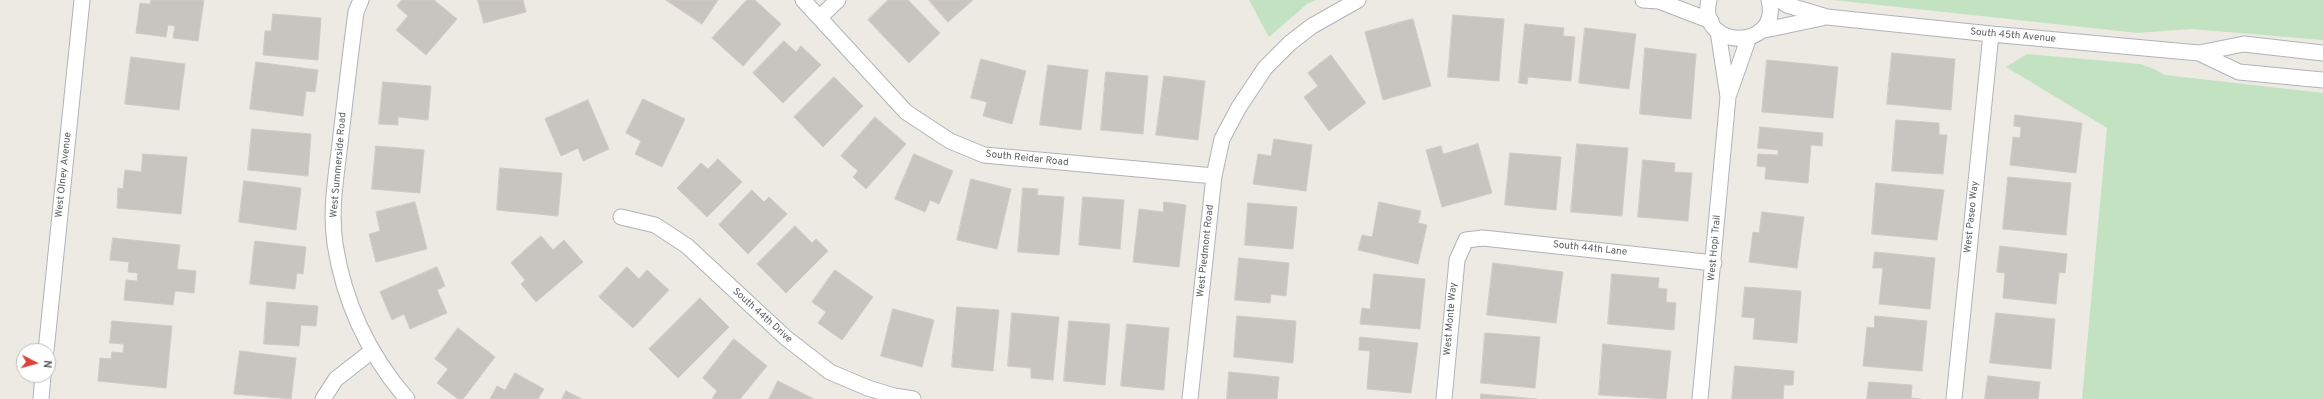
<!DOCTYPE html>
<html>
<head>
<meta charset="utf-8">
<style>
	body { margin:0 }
	#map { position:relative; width:2323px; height:399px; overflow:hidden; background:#eceae3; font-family:Overpass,sans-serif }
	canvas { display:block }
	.north { position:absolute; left:16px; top:343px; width:40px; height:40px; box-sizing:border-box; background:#fff; border:1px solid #bdbfc0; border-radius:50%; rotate:96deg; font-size:11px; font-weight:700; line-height:16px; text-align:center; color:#5b5f62 }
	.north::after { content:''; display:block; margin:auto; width:14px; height:18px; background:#d8433d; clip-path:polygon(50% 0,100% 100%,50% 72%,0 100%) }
</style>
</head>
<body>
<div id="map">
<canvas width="2323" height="399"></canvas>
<div class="north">N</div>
</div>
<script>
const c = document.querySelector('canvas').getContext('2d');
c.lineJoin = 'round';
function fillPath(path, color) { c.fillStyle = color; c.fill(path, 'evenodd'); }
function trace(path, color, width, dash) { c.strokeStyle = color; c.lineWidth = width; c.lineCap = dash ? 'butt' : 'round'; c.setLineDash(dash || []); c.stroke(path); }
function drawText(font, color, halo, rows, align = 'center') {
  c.font = font + ' Overpass,sans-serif'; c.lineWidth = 3; c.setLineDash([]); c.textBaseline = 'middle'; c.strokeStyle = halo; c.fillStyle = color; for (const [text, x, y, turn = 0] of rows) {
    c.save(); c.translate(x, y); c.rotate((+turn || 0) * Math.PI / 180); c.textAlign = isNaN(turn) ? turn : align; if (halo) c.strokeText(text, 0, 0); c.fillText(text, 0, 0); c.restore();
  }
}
fillPath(new Path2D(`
	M 1249,0 L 1316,0 L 1307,4 L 1269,37 Z
	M 1833,0 L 2323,0 L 2323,40 L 2191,29 L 2138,33 Z
	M 2027,54 L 2140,64 L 2154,69 L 2165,75 L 2323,93 L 2323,399 L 2082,399 L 2107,128 L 2006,67 Z`), '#c3e2c2');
const building = new Path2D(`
	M 151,0 L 204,0 L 198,41 L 173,38 L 175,26 L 168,25 L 166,37 L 136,33 L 140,3 L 150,4 Z
	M 402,0 L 434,0 L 457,19 L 426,55 L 396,30 L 408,16 L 397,6 Z
	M 478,0 L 523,0 L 526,12 L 484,23 Z
	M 666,0 L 718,0 L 702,24 Z
	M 747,0 L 755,0 L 781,24 L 743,66 L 712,38 Z
	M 888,0 L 908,0 L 940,33 L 909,63 L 868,20 Z
	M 929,0 L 973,0 L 948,22 Z
	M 273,14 L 321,18 L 318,60 L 263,55 L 265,31 L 271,31 Z
	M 1453,15 L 1504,19 L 1499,81 L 1448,77 Z
	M 1413,19 L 1431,86 L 1383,100 L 1365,32 Z
	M 1525,24 L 1564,28 L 1563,36 L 1575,37 L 1571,81 L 1528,77 L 1527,84 L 1519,83 Z
	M 1585,28 L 1636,34 L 1629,89 L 1579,83 Z
	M 784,41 L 796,52 L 801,46 L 821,65 L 783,103 L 753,73 Z
	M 1645,48 L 1696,54 L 1691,119 L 1640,114 Z
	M 1892,53 L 1955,59 L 1951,110 L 1887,104 Z
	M 1331,55 L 1366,103 L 1329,131 L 1304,97 L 1318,86 L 1308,73 Z
	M 131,57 L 185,64 L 179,110 L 125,104 Z
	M 981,59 L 1026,71 L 1012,124 L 983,116 L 987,102 L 971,98 Z
	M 1767,60 L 1838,67 L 1833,118 L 1762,112 Z
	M 256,62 L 318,70 L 315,92 L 306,91 L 303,116 L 250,109 Z
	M 1048,65 L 1088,70 L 1081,130 L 1040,125 Z
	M 1106,72 L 1148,76 L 1143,134 L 1101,130 Z
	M 1164,76 L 1205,81 L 1198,140 L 1156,135 Z
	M 834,77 L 863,106 L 823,147 L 794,117 Z
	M 383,82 L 431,86 L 428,120 L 398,117 L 398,125 L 379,124 Z
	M 643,99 L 685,119 L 662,167 L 635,154 L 641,141 L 626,133 Z
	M 588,100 L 609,149 L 583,161 L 578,148 L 561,156 L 545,119 Z
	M 2015,115 L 2082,123 L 2076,173 L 2010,165 L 2013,137 L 2020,138 L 2021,127 L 2014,126 Z
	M 875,117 L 906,144 L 866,189 L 853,177 L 858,171 L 841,156 Z
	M 1896,120 L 1939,123 L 1939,135 L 1947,135 L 1943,174 L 1892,171 Z
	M 1760,127 L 1823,133 L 1822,146 L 1811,145 L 1808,183 L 1765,179 L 1766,167 L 1757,166 L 1758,154 L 1778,155 L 1778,150 L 1758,148 Z
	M 252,129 L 311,134 L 308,176 L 248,170 Z
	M 1274,139 L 1312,145 L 1306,191 L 1253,184 L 1258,154 L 1271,156 Z
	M 1478,144 L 1492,193 L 1442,207 L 1426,150 L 1441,146 L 1443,154 Z
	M 1577,144 L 1628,148 L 1622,216 L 1571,212 Z
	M 376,146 L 424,150 L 420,193 L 372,189 Z
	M 1510,153 L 1561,157 L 1556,210 L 1505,205 Z
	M 143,154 L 187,157 L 181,214 L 117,208 L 118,188 L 123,189 L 125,170 L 141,172 Z
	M 914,154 L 953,171 L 939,204 L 930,200 L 925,212 L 895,199 Z
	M 718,159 L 742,182 L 707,217 L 677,188 L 701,163 L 708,169 Z
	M 1643,160 L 1675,163 L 1674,172 L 1692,173 L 1688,221 L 1638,217 Z
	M 500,168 L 562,173 L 558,216 L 497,210 Z
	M 2008,177 L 2071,183 L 2066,235 L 2003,229 Z
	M 971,179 L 1011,189 L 997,249 L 957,240 Z
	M 244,181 L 301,188 L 296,230 L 239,222 Z
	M 1876,183 L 1944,190 L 1937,240 L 1872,234 Z
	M 1023,188 L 1038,189 L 1037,195 L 1064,197 L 1059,255 L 1018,252 Z
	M 752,190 L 764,202 L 769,197 L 787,214 L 748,254 L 719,225 Z
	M 1083,197 L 1124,200 L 1120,249 L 1079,245 Z
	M 415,202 L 427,249 L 376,262 L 369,234 L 380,231 L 376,212 Z
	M 1164,202 L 1186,205 L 1179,267 L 1133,262 L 1139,209 L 1163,212 Z
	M 1379,202 L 1421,211 L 1418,223 L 1427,225 L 1418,264 L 1358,250 L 1362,235 L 1372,237 Z
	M 1248,203 L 1297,207 L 1293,249 L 1245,245 Z
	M 1762,212 L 1804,217 L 1797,268 L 1749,262 L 1753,232 L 1759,233 Z
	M 795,226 L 812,243 L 816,239 L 828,251 L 786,293 L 757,264 Z
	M 541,236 L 553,250 L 564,240 L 583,262 L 536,302 L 521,284 L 525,280 L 511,263 Z
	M 113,238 L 180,245 L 177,269 L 196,271 L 194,293 L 175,291 L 173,305 L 124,300 L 126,280 L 137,281 L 138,273 L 128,272 L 129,262 L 110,260 Z
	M 255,241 L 306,247 L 303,274 L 297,273 L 295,289 L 250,284 Z
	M 2000,246 L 2067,254 L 2065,273 L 2059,272 L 2056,304 L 2003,298 L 2005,273 L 1997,272 Z
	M 1875,252 L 1935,258 L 1930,309 L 1879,304 L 1883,268 L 1873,268 Z
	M 1239,258 L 1289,263 L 1286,296 L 1271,294 L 1270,303 L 1235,300 Z
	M 1493,263 L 1563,272 L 1556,323 L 1487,315 Z
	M 437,267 L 445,286 L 437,290 L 447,313 L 410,329 L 404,314 L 392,320 L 380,292 Z
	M 627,267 L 639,279 L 647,270 L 669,290 L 633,328 L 599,297 Z
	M 835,270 L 873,297 L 842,340 L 818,323 L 826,312 L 812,302 Z
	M 1374,274 L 1425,279 L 1420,329 L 1360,324 L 1362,308 L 1370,309 Z
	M 1612,274 L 1659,278 L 1658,288 L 1667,289 L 1666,302 L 1676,303 L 1674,330 L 1608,324 Z
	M 1745,287 L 1801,291 L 1797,343 L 1753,339 L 1755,318 L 1742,317 Z
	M 700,298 L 729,327 L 678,378 L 649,349 Z
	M 267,302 L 318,306 L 316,326 L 301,325 L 299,346 L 264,344 Z
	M 957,307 L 999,310 L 993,371 L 952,367 Z
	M 893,309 L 934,320 L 922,367 L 881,356 Z
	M 1012,313 L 1059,317 L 1053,380 L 1031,378 L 1031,368 L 1008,366 Z
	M 1996,313 L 2055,319 L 2051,369 L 1990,363 Z
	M 1237,316 L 1296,321 L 1293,363 L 1234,357 Z
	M 1875,316 L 1927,321 L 1922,371 L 1863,366 L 1867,327 L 1874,328 Z
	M 112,321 L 172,326 L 166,388 L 98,381 L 100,358 L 111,359 L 112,352 L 123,353 L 124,344 L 110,343 Z
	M 1069,321 L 1110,324 L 1105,385 L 1064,381 Z
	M 1127,324 L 1169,328 L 1164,390 L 1121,386 Z
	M 458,328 L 495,357 L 463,399 L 458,399 L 437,383 L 448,369 L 435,359 Z
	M 1485,333 L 1540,337 L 1535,388 L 1481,383 Z
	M 1360,337 L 1418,343 L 1411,393 L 1367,389 L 1370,351 L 1359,350 Z
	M 734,339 L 767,366 L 740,399 L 712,399 L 717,391 L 703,378 Z
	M 1603,344 L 1671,351 L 1666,399 L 1599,395 Z
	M 240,351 L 296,358 L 291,399 L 234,394 Z
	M 1735,366 L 1794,371 L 1793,385 L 1784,385 L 1783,399 L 1732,399 Z
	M 1229,372 L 1279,377 L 1277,399 L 1227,399 Z
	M 515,373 L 544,389 L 538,399 L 490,399 L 497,386 L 505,390 Z
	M 1988,376 L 2040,382 L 2038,399 L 1985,399 Z
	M 778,381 L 814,399 L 769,399 Z
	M 1869,382 L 1912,385 L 1911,398 L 1921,399 L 1867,399 Z
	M 566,391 L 582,399 L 562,399 Z
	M 1481,394 L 1537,399 L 1481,399 Z`);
fillPath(building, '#c8c5c0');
trace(building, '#d0cbc2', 1);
const minor = new Path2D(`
	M 361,0 L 356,12 C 350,56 345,100 340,144 C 336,177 330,211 335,244 C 344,302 369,355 407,399
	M 803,0 L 906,112 L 950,141 L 984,155 L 1214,176
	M 1643,0 L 1659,1 L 1711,21
	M 1709,0 C 1696,51 1782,51 1769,0
	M 1779,0 L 1787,5 L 1827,17 L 1991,34 L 2199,53 L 2244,44 L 2323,53
	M 820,17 L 838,0
	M 1760,31 L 1822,18
	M 2199,53 L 2239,72 L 2323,80
	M 1729,94 L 1749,37
	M 621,217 L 655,225 L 687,246 L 786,338 L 830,372 L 868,388 L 894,396 L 913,399
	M 46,351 L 82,0
	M 41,399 L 43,375
	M 323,399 L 336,379 L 372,351
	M 1190,399 L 1214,176 L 1222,139 L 1239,107 L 1265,68 L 1290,43 L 1312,26 L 1358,0
	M 1444,399 L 1457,260 L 1466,240 L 1483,238 L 1714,263
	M 1700,399 L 1728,97 L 1718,31
	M 1954,399 L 1991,34`);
trace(minor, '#b0b3b7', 17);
trace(minor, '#fff', 15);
drawText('10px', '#5b5f62', '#fff', [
	["South 45th Avenue",2013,36,5],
	["South Reidar Road",1027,159,6],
	["West Summerside Road",339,165,-85],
	["West Olney Avenue",64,175,-84],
	["West Paseo Way",1972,217,-84],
	["West Hopi Trail",1715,248,-85],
	["South 44th Lane",1590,249,6],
	["West Piedmont Road",1206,251,-84],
	["South 44th Drive",762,316,42],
	["West Monte Way",1451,319,-85]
]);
</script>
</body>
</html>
